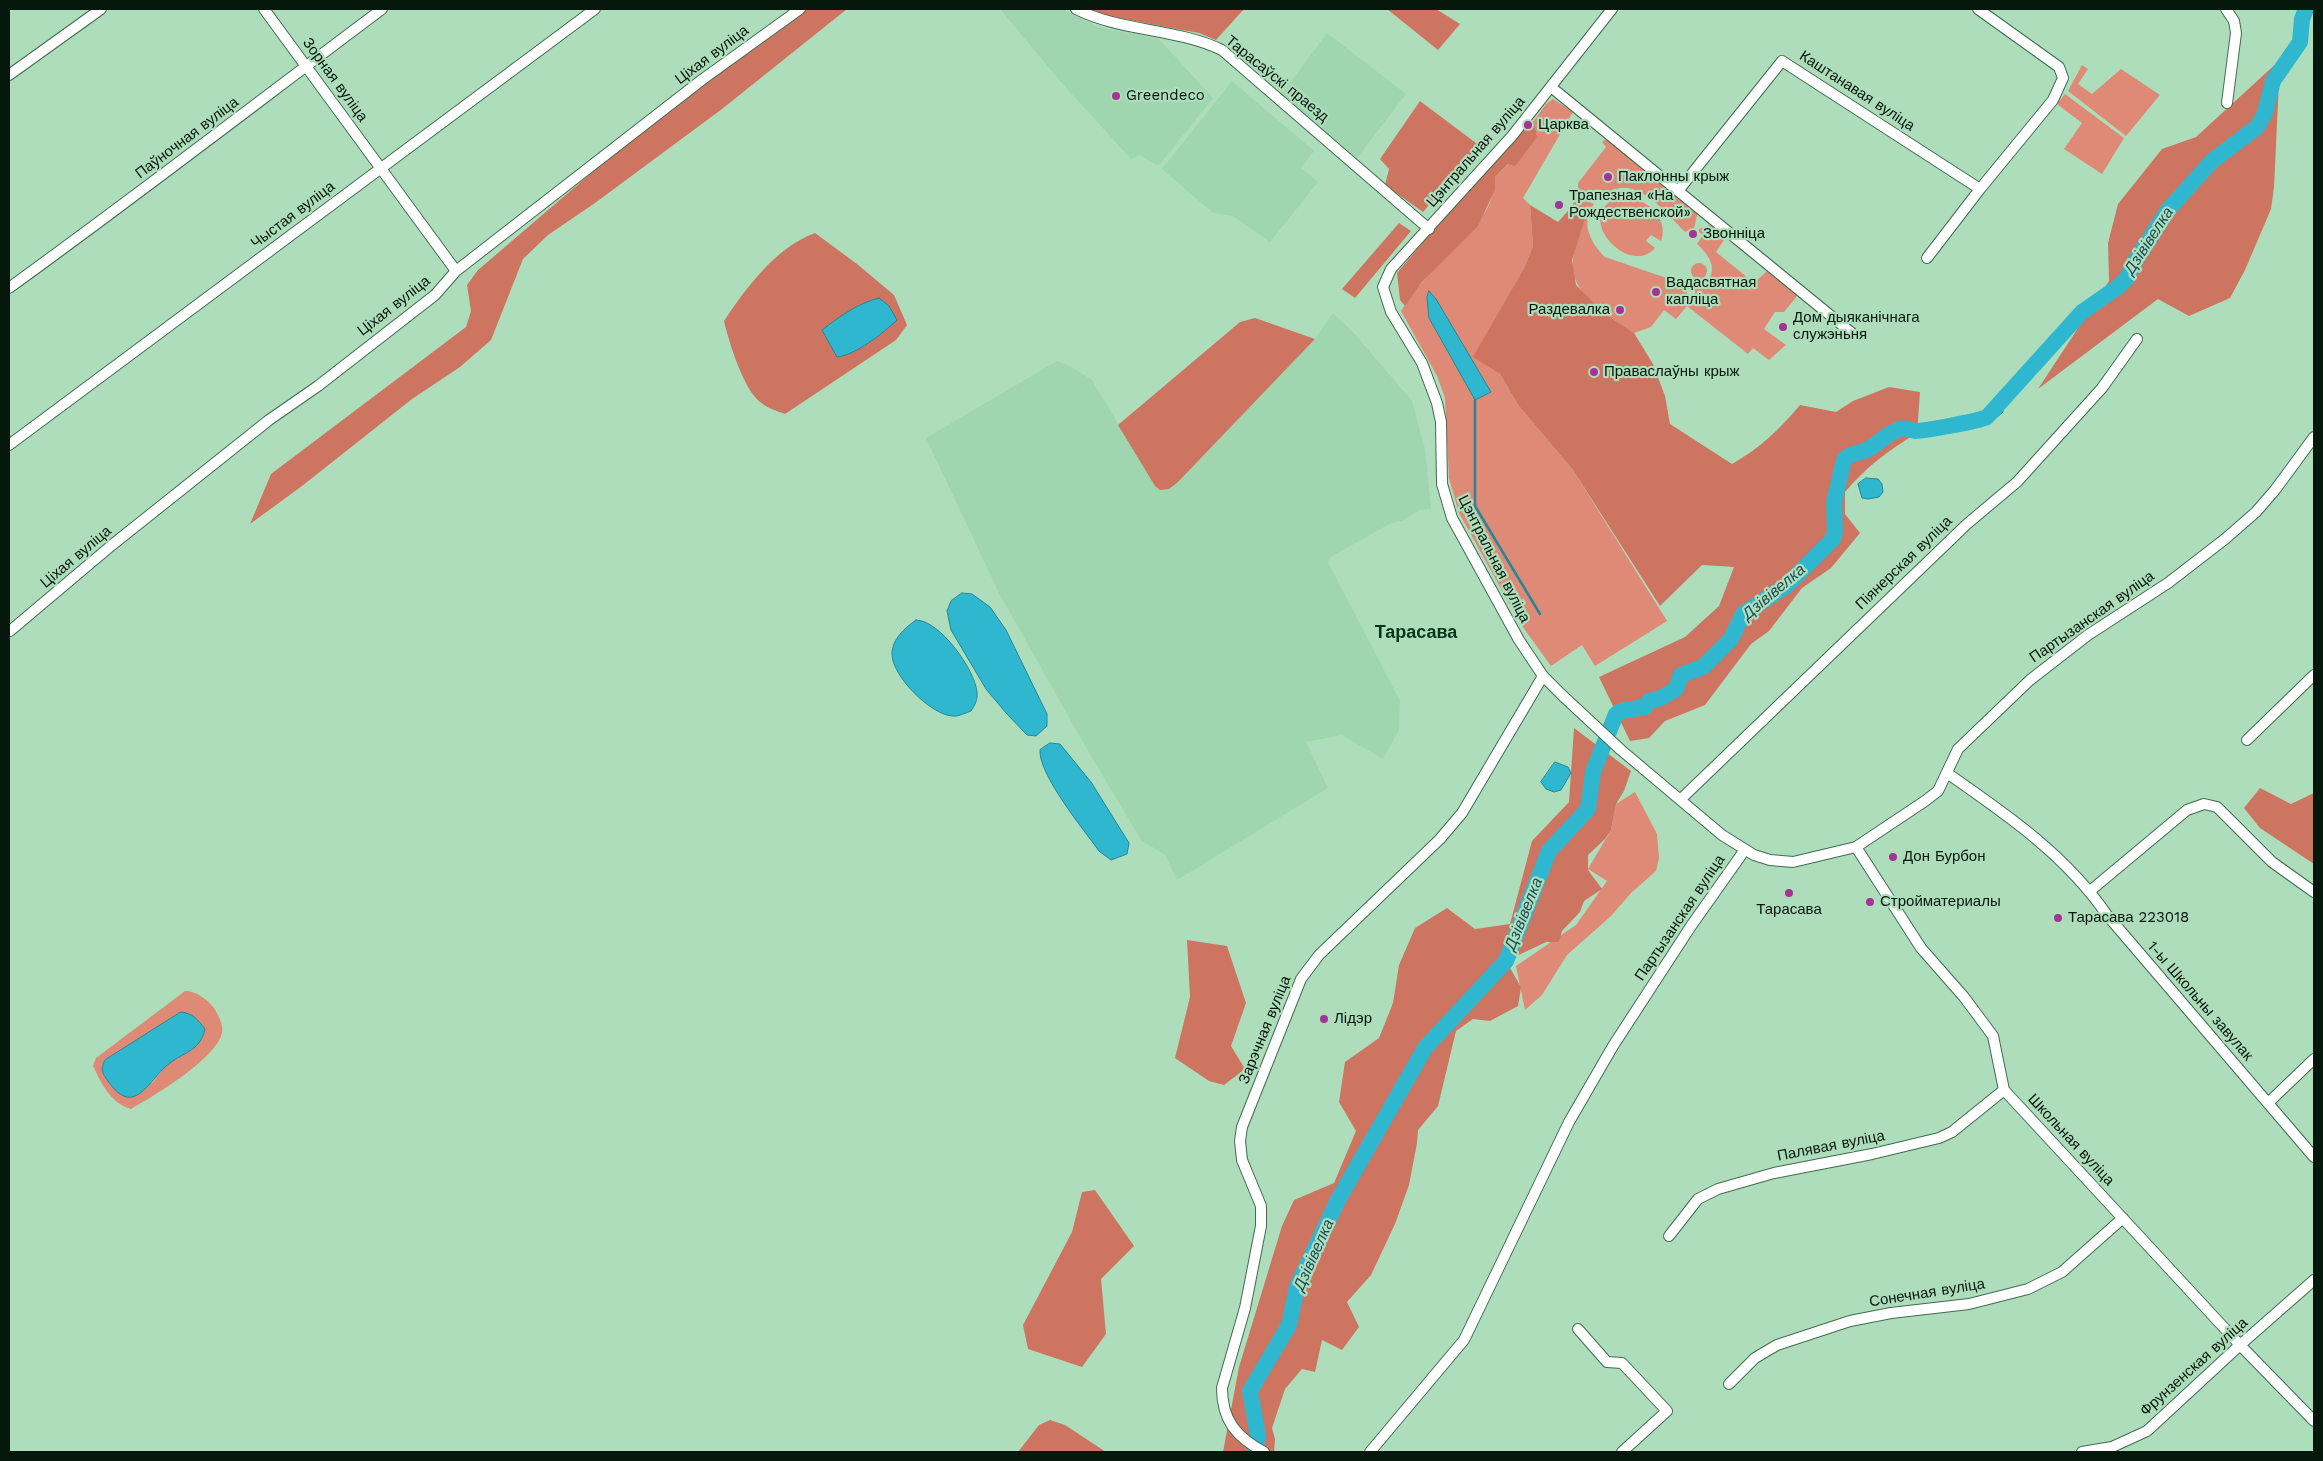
<!DOCTYPE html>
<html>
<head>
<meta charset="utf-8">
<style>
	body { margin:0 }
	#map { position:relative; width:2323px; height:1461px; overflow:hidden; background:#aeddbb; font-family:"Work Sans",sans-serif }
	canvas { display:block }
	.frame { position:absolute; inset:0; border:10px solid #06170c; pointer-events:none }
</style>
</head>
<body>
<div id="map">
<canvas width="2323" height="1461"></canvas>
<div class="frame"></div>
</div>
<script>
const c = document.querySelector('canvas').getContext('2d');
c.lineJoin = 'round';
function fillPath(path, color) { c.fillStyle = color; c.fill(path, 'evenodd'); }
function trace(path, color, width, dash) { c.strokeStyle = color; c.lineWidth = width; c.lineCap = dash ? 'butt' : 'round'; c.setLineDash(dash || []); c.stroke(path); }
function drawText(font, color, halo, rows, align = 'center') {
  c.font = font + ' "Work Sans",sans-serif'; c.lineWidth = 4.5; c.setLineDash([]); c.textBaseline = 'middle'; c.strokeStyle = halo; c.fillStyle = color; for (const [text, x, y, turn = 0] of rows) {
    c.save(); c.translate(x, y); c.rotate((+turn || 0) * Math.PI / 180); c.textAlign = isNaN(turn) ? turn : align; if (halo) c.strokeText(text, 0, 0); c.fillText(text, 0, 0); c.restore();
  }
}
fillPath(new Path2D(`
	M 1000,9 L 1062,9 L 1099,27 L 1159,39 L 1213,98 L 1160,164 L 1156,165 L 1140,155 L 1131,159 L 1059,80 Z
	M 1327,33 L 1406,94 L 1357,158 L 1281,95 Z
	M 1232,81 L 1314,151 L 1301,168 L 1318,182 L 1270,242 L 1233,216 L 1213,213 L 1162,169 Z
	M 1333,313 L 1353,332 L 1412,401 L 1425,449 L 1431,509 L 1419,510 L 1402,521 L 1391,523 L 1331,557 L 1328,562 L 1400,701 L 1399,730 L 1383,759 L 1342,735 L 1306,742 L 1328,788 L 1177,880 L 1165,855 L 1141,840 L 1088,751 L 999,593 L 926,438 L 1057,361 L 1070,366 L 1092,380 L 1155,486 L 1178,482 L 1315,339 Z`), '#9fd6af');
fillPath(new Path2D(`
	M 2082,65 L 2088,69 L 2078,84 L 2092,94 L 2121,69 L 2160,95 L 2126,136 L 2068,91 Z
	M 2065,94 L 2124,138 L 2102,174 L 2064,149 L 2082,123 L 2057,104 Z
	M 1553,99 L 1573,112 L 1523,198 L 1530,205 L 1533,246 L 1524,268 L 1474,357 L 1500,374 L 1518,405 L 1573,470 L 1667,621 L 1595,666 L 1582,645 L 1551,666 L 1520,623 L 1459,513 L 1449,478 L 1445,398 L 1437,376 L 1401,311 C 1416,288 1434,268 1453,248 C 1475,226 1494,211 1495,177 L 1537,137 L 1534,121 L 1546,104 Z
	M 1606,139 L 1698,212 L 1694,228 L 1685,232 C 1660,207 1630,166 1596,202 L 1578,191 L 1578,183 L 1606,147 L 1602,142 Z
	M 1578,197 L 1594,204 C 1580,222 1590,242 1605,257 L 1687,285 L 1687,305 L 1695,305 L 1695,286 L 1705,284 C 1719,270 1710,256 1697,244 L 1703,235 L 1699,232 L 1699,229 L 1715,223 L 1725,230 L 1726,237 L 1716,252 L 1754,283 L 1767,271 L 1797,296 L 1784,312 L 1775,312 L 1764,329 L 1786,345 L 1769,360 L 1753,348 L 1748,354 L 1687,306 L 1676,319 L 1664,310 L 1651,327 L 1634,333 C 1609,316 1568,294 1573,259 C 1575,242 1583,225 1588,210 L 1567,212 Z
	M 1621,197 C 1644,196 1670,217 1661,241 L 1651,235 L 1646,241 L 1655,248 C 1628,279 1569,212 1621,197 Z
	M1691 271a8 8 0 1 1 16 0a8 8 0 1 1-16 0Z
	M 1635,792 L 1657,834 L 1659,858 L 1656,871 L 1631,893 L 1611,916 L 1567,955 L 1542,995 L 1525,1010 L 1516,966 L 1576,925 L 1607,881 L 1588,869 L 1611,830 L 1616,804 Z
	M 185,991 C 196,991 207,999 214,1008 C 218,1015 224,1025 222,1033 C 216,1059 154,1096 131,1109 C 111,1103 102,1085 93,1066 L 96,1058 ZM 189,1013 L 205,1029 C 199,1053 184,1050 168,1064 C 162,1069 157,1077 152,1083 L 103,1074 L 102,1066 L 105,1060 Z`), '#df8a76');
fillPath(new Path2D(`
	M 806,9 L 847,9 L 722,109 L 595,203 L 548,235 L 523,259 L 491,340 L 460,367 L 412,399 L 302,486 L 250,524 L 271,474 L 466,327 L 471,311 L 467,285 L 478,270 L 658,116 Z
	M 1088,9 L 1244,9 L 1216,40 L 1199,33 L 1097,14 Z
	M 1387,9 L 1436,9 L 1460,24 L 1438,50 Z
	M 2280,60 L 2274,187 L 2271,209 L 2245,270 L 2230,298 L 2189,316 L 2158,299 L 2038,389 L 2109,281 L 2108,243 L 2118,204 L 2162,149 L 2196,137 Z
	M 1420,101 L 1480,146 L 1423,212 L 1385,185 L 1389,169 L 1380,159 Z
	M 1534,121 L 1537,137 L 1515,166 L 1508,164 L 1495,177 L 1495,190 L 1478,226 L 1422,282 L 1405,306 L 1400,300 L 1397,273 L 1522,126 Z
	M 1530,205 L 1558,222 L 1567,212 L 1588,209 L 1572,260 L 1576,285 L 1604,313 L 1634,333 L 1653,364 L 1665,396 L 1670,424 L 1732,464 C 1760,448 1780,429 1800,405 L 1836,412 L 1853,401 L 1889,387 L 1920,392 L 1917,433 C 1889,450 1866,467 1845,492 L 1845,514 L 1860,533 L 1831,568 L 1802,588 L 1769,631 L 1751,644 L 1705,705 L 1665,721 L 1649,738 L 1630,741 L 1599,677 L 1685,637 L 1719,606 L 1734,567 L 1702,565 L 1660,606 L 1573,470 L 1518,405 L 1500,374 L 1473,357 L 1524,268 L 1533,246 Z
	M 1399,223 L 1411,231 L 1355,298 L 1342,289 Z
	M 815,233 L 857,264 L 894,295 L 907,325 L 896,340 L 785,414 C 777,411 767,408 760,402 C 743,388 729,342 724,321 C 747,287 775,248 815,233 Z
	M 1255,318 L 1315,339 L 1178,482 L 1169,489 L 1160,490 L 1155,486 L 1118,425 L 1240,322 Z
	M 1574,728 L 1631,771 L 1624,791 L 1616,804 L 1611,830 L 1605,839 L 1588,855 L 1588,870 L 1602,889 L 1584,901 L 1580,912 L 1562,931 L 1559,942 L 1546,942 L 1506,961 L 1521,987 L 1518,1006 L 1490,1021 L 1473,1019 L 1456,1031 L 1438,1106 L 1418,1130 L 1417,1143 L 1409,1185 L 1395,1224 L 1371,1275 L 1347,1302 L 1359,1327 L 1342,1350 L 1322,1340 L 1315,1372 L 1302,1369 L 1285,1389 L 1272,1428 L 1275,1439 L 1274,1452 L 1223,1452 L 1239,1367 L 1282,1226 L 1294,1200 L 1334,1183 L 1356,1131 L 1339,1102 L 1345,1062 L 1379,1038 L 1393,1003 L 1399,965 L 1415,928 L 1447,908 L 1475,929 L 1510,924 L 1532,841 L 1569,802 Z
	M 2260,788 L 2291,804 L 2314,793 L 2314,864 L 2260,828 L 2244,808 Z
	M 1187,940 L 1227,946 L 1246,1003 L 1231,1046 L 1245,1069 L 1224,1085 L 1209,1081 L 1175,1058 L 1190,997 Z
	M 1095,1190 L 1134,1246 L 1101,1279 L 1106,1334 L 1082,1367 L 1028,1349 L 1023,1325 L 1072,1232 L 1082,1192 Z
	M 1050,1420 L 1065,1425 L 1106,1452 L 1018,1452 L 1039,1425 Z`), '#cd7561');
const water = new Path2D(`
	M 1429,291 L 1436,299 L 1491,392 L 1475,400 L 1429,318 L 1427,298 Z
	M 879,298 L 889,306 L 897,320 C 883,333 856,355 837,357 L 822,330 C 839,317 858,303 879,298 Z
	M 1998,407 L 2003,407 L 2003,412 C 1997,418 1987,424 1978,422 L 1977,418 Z
	M 1866,478 L 1878,479 L 1882,484 L 1883,492 L 1879,497 L 1868,499 L 1862,498 L 1858,484 Z
	M 962,593 L 972,594 L 990,607 L 1006,630 L 1047,714 L 1047,726 L 1036,736 L 1027,735 L 1006,713 L 986,689 L 951,630 L 947,611 L 951,601 Z
	M 916,620 C 940,620 975,670 977,692 C 978,699 975,705 971,711 C 965,713 958,717 952,716 C 930,714 892,676 892,654 C 892,639 905,628 916,620 Z
	M 1050,743 L 1060,744 L 1091,782 L 1129,843 L 1127,854 L 1111,860 L 1099,851 C 1084,830 1038,774 1040,750 Z
	M 1555,762 L 1568,767 L 1571,773 L 1561,790 L 1554,792 L 1546,789 L 1541,782 Z
	M 181,1012 C 193,1013 198,1020 205,1029 C 200,1051 186,1051 170,1063 C 149,1078 135,1120 108,1081 C 102,1073 100,1069 105,1060 Z`);
fillPath(water, '#30b7d0');
trace(water, '#238795', 1);
trace(new Path2D(`
	M 1475,400 L 1475,506 L 1540,614`), '#238795', 2.5);
trace(new Path2D(`
	M 1255,1452 L 1258,1436 L 1250,1391 L 1289,1325 L 1297,1287 L 1338,1200 L 1425,1048 L 1506,961 L 1549,851 L 1588,809 L 1593,772 L 1616,714 L 1621,711 L 1645,707 L 1649,701 L 1661,698 L 1676,689 L 1681,675 L 1703,667 L 1731,639 L 1743,614 L 1786,586 L 1833,539 L 1835,531 L 1834,502 L 1844,460 C 1850,453 1856,454 1864,451 C 1877,446 1886,433 1900,429 C 1906,427 1910,430 1915,431 C 1925,431 1979,421 1987,417 L 2082,312 L 2118,287 L 2128,277 L 2132,266 L 2168,210 L 2212,161 L 2257,127 L 2265,113 L 2273,81 L 2300,42 L 2302,19 L 2306,9`), '#30b7d0', 16);
const minor = new Path2D(`
	M 264,9 L 456,271
	M 1076,9 C 1122,32 1176,28 1222,50 L 1429,229
	M 1612,9 L 1512,136 L 1391,269 L 1383,287 L 1391,312 L 1422,363 L 1437,403 L 1441,422 L 1442,484 L 1452,518 L 1519,640 L 1543,676 L 1563,696 L 1621,750 L 1722,835 L 1754,855 L 1770,860 L 1793,862 L 1856,847 L 1925,801 L 1938,791 L 1958,749 L 2030,680 L 2088,635 L 2168,583 L 2225,539 L 2256,512 L 2275,490 L 2314,437
	M 2226,9 L 2234,21 L 2236,33 L 2227,103
	M 9,75 L 101,9
	M 1551,87 L 1853,334
	M 1678,191 L 1782,61 L 1980,189
	M 1927,258 L 1980,189 L 2053,100 L 2063,78 L 2059,67 L 1978,9
	M 9,288 C 135,197 258,102 382,9
	M 9,445 L 595,9
	M 10,631 L 112,545 L 269,420 L 318,386 L 435,295 L 456,271 L 703,79 L 800,9
	M 2247,740 L 2314,675
	M 1947,773 C 2006,814 2066,855 2107,915 L 2314,1157
	M 1681,799 L 1967,524 L 2017,482 L 2102,388 L 2137,339
	M 1856,847 L 1921,948 L 1964,997 L 1993,1036 L 2004,1090 L 2240,1345 L 2314,1421
	M 2090,891 L 2187,810 L 2204,804 L 2217,807 L 2272,862 L 2314,892
	M 2268,1103 L 2314,1059
	M 1669,1236 L 1698,1199 L 1718,1189 L 1774,1173 L 1872,1154 L 1939,1138 L 1952,1132 L 2004,1090
	M 1578,1329 L 1607,1362 L 1622,1363 L 1667,1411 L 1622,1452
	M 1729,1384 L 1755,1358 L 1777,1345 L 1850,1321 L 1891,1313 L 1969,1304 L 2028,1289 L 2062,1272 L 2123,1218
	M 1264,1452 C 1236,1437 1222,1420 1222,1388 L 1245,1308 L 1261,1226 L 1261,1206 L 1242,1160 L 1240,1141 L 1242,1127 L 1301,979 L 1319,955 L 1440,839 L 1462,813 L 1543,676
	M 1370,1452 L 1464,1340 L 1569,1122 L 1613,1046 L 1691,926 L 1744,851
	M 2082,1452 L 2112,1447 L 2147,1431 L 2240,1345 L 2314,1280`);
trace(minor, '#406c4f', 12);
trace(minor, '#fff', 10);
for (const [x, y, r, color] of [
	[1116,96,5,"#a23493"],
	[1528,125,5,"#a23493"],
	[1608,177,5,"#a23493"],
	[1559,205,5,"#a23493"],
	[1693,234,5,"#a23493"],
	[1656,292,5,"#a23493"],
	[1620,310,5,"#a23493"],
	[1783,327,5,"#a23493"],
	[1594,372,5,"#a23493"],
	[1893,857,5,"#a23493"],
	[1789,893,5,"#a23493"],
	[1870,902,5,"#a23493"],
	[2058,918,5,"#a23493"],
	[1324,1019,5,"#a23493"]
]) { const dot = new Path2D(); dot.arc(x, y, r, 0, 2 * Math.PI); c.fillStyle = color; c.fill(dot); trace(dot, '#aeddbb', 2); }
drawText('15px', '#06170c', '#aeddbb', [
	["Ціхая вуліца",712,55,-37],
	["Тарасаўскі праезд",1277,79,39],
	["Зорная вуліца",335,80,54],
	["Каштанавая вуліца",1857,91,33],
	["Паўночная вуліца",187,138,-37],
	["Цэнтральная вуліца",1476,152,-49],
	["Чыстая вуліца",293,215,-37],
	["Ціхая вуліца",394,306,-38],
	["Ціхая вуліца",76,557,-40],
	["Цэнтральная вуліца",1494,559,63],
	["Піянерская вуліца",1904,563,-44],
	["Партызанская вуліца",2092,617,-35],
	["Партызанская вуліца",1680,918,-56],
	["1-ы Школьны завулак",2200,1001,49],
	["Зарэчная вуліца",1265,1030,-68],
	["Школьная вуліца",2071,1140,47],
	["Палявая вуліца",1831,1146,-11],
	["Сонечная вуліца",1927,1293,-9],
	["Фрунзенская вуліца",2194,1367,-42]
]);
drawText('15px', '#06170c', '#aeddbb', [
	["Greendeco",1126,96],
	["Царква",1538,125],
	["Паклонны крыж",1618,177],
	["Трапезная «На",1569,196],
	["Рождественской»",1569,213],
	["Звонніца",1703,234],
	["Вадасвятная",1666,283],
	["капліца",1666,300],
	["Раздевалка",1610,310,"right"],
	["Дом дыяканічнага",1793,318],
	["служэньня",1793,335],
	["Праваслаўны крыж",1604,372],
	["Дон Бурбон",1903,857],
	["Стройматериалы",1880,902],
	["Тарасава",1789,910,"center"],
	["Тарасава 223018",2068,918],
	["Лідэр",1334,1019]
], 'left');
drawText('italic 16px', '#194f5a', '#aeddbb', [
	["Дзівівелка",2149,241,-57],
	["Дзівівелка",1774,592,-40],
	["Дзівівелка",1524,914,-68],
	["Дзівівелка",1314,1255,-66]
]);
drawText('bold 18px', '#06351b', '#aeddbb', [
	["Тарасава",1416,633]
]);
</script>
</body>
</html>
